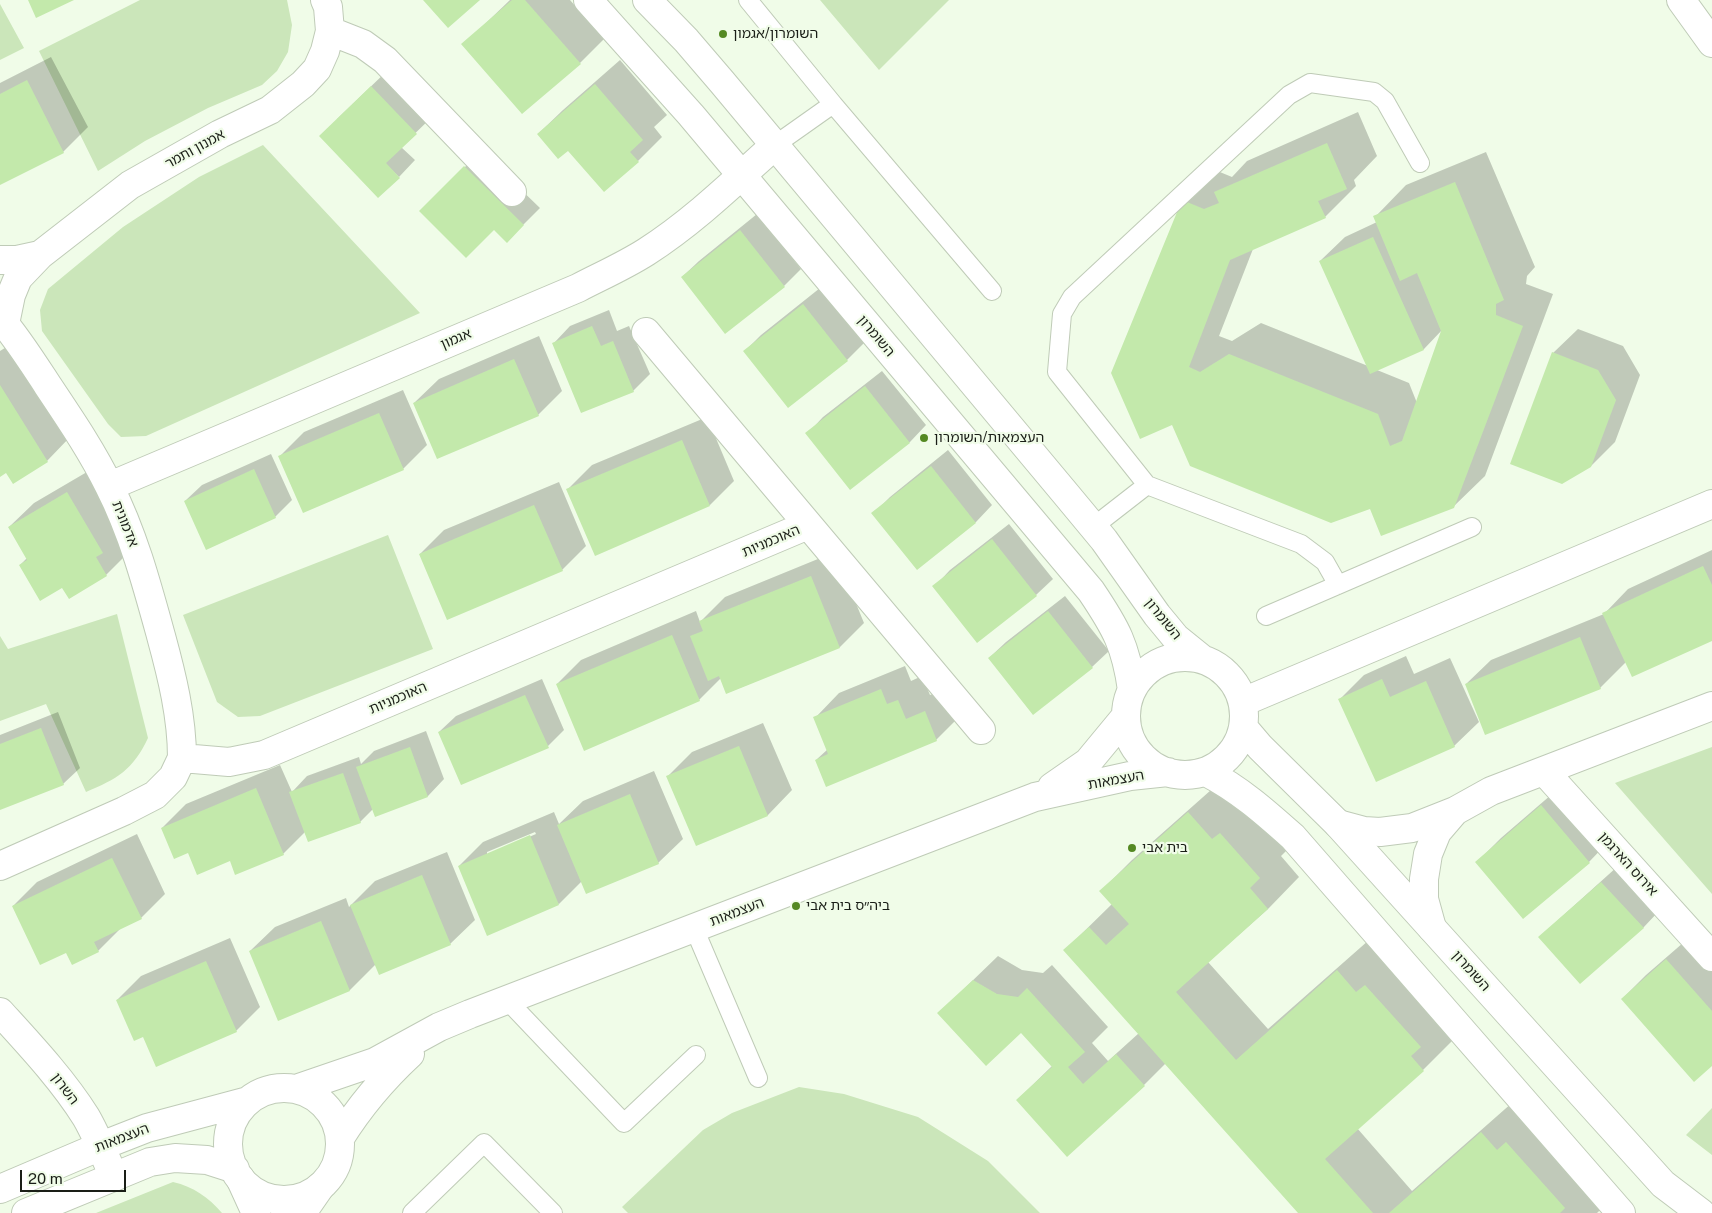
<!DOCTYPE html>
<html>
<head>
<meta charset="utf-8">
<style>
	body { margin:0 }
	#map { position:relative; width:1712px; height:1213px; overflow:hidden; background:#f0fce8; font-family:"Public Sans",sans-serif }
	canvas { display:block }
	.scale { position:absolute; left:20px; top:1170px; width:106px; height:22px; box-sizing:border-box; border:2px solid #1a1e17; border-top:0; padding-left:6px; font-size:15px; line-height:18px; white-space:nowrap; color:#1a1e17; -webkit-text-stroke:4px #f0fce8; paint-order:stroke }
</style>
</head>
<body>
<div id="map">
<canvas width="1712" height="1213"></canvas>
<div class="scale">20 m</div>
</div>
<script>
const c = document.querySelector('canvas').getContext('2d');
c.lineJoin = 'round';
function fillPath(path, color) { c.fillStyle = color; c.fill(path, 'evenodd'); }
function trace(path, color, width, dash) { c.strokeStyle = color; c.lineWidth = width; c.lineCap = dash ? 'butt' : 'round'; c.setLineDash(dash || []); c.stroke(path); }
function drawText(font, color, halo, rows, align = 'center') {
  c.font = font + ' "Public Sans","Noto Sans Hebrew",sans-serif'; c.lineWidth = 4.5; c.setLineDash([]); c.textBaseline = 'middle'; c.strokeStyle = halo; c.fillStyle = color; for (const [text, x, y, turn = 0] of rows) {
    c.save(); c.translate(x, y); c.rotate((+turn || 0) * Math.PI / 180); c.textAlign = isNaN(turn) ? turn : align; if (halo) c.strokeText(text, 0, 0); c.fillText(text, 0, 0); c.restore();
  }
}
fillPath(new Path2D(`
	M 140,0 L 287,0 L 292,25 L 288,52 L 277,71 L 262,85 L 208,108 L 145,141 L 98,171 L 39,51 Z
	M 820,0 L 949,0 L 879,70 Z
	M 0,4 L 24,48 L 0,60 Z
	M 263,145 L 420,313 L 146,436 L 121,437 L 108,424 L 42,331 L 40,310 L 48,289 L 123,227 L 199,177 Z
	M 388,535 L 433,649 L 260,716 L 238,717 L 217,702 L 183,615 Z
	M 117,614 L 148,738 C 133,770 117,779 86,792 L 46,704 L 0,721 L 0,636 L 8,649 Z
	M 1712,747 L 1712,894 L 1615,783 Z
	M 799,1087 L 844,1094 L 918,1117 L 988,1161 L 1040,1213 L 628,1213 L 622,1207 L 703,1130 L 732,1113 Z
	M 1712,1108 L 1712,1155 L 1686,1135 Z
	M 173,1182 C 194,1187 208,1197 222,1213 L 96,1213 Z`), '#cbe6ba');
fillPath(new Path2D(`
	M 510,0 L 570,0 L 604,39 L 580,63 L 463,45 Z
	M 51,57 L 88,127 L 63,152 L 0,184 L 0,83 Z
	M 620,60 L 667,115 L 654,127 L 662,137 L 638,161 L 568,149 L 538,134 L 563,110 Z
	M 388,70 L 433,116 L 401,147 L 415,160 L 399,177 L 337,119 Z
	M 1358,112 L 1377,156 L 1354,180 L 1356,186 L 1325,217 L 1253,249 L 1219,336 L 1232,341 L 1261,323 L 1368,366 L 1320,261 L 1345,237 L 1377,222 L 1375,217 L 1406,185 L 1486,152 L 1535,267 L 1527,276 L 1526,284 L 1553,294 L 1485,476 L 1453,507 L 1371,507 L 1191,465 L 1184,201 L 1215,170 L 1232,177 L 1247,161 ZM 1443,329 L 1417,403 L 1409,383 L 1377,370 L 1424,349 Z
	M 481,151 L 540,208 L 507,241 L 494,228 L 421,211 Z
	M 757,214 L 801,269 L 784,286 L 726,332 L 682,277 L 699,261 Z
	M 820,288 L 864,343 L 847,360 L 789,406 L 745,351 L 761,335 Z
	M 609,310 L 617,331 L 629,326 L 650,374 L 633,391 L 554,343 L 570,326 Z
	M 1578,329 L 1623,346 L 1640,375 L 1615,442 L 1591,466 L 1553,353 Z
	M 539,336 L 562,391 L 538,415 L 414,403 L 439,379 Z
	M 13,343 L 71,436 L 47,461 L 13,482 L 7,471 L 0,475 L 0,351 Z
	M 882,371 L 926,425 L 910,442 L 850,488 L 807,434 L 823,417 Z
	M 403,390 L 427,445 L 403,469 L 279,457 L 304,432 Z
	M 707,417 L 734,481 L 710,505 L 568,489 L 592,465 Z
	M 948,450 L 992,505 L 976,522 L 917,568 L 873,514 L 890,497 Z
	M 271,454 L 292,500 L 275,517 L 185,501 L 202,485 Z
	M 92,469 L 130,551 L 106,575 L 62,586 L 20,565 L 27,558 L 9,527 L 34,503 Z
	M 559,482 L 586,546 L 562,570 L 420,554 L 444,530 Z
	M 1009,524 L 1053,579 L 1036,595 L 934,587 L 950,570 Z
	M 1712,550 L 1712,639 L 1626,662 L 1600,688 L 1466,684 L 1491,660 L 1604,614 L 1628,589 Z
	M 835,552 L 864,623 L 840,647 L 727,693 L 721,678 L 699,700 L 557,684 L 581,660 L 696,611 L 700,622 L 725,597 Z
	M 1065,596 L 1109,651 L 1092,667 L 1033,714 L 989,658 L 1006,642 Z
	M 1406,656 L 1414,674 L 1450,658 L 1479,722 L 1454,746 L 1340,699 L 1364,675 Z
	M 905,666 L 911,681 L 922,676 L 930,695 L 949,688 L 961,715 L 936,740 L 816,760 L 828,749 L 815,718 L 839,693 Z
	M 542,679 L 564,730 L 548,746 L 439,732 L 456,716 Z
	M 58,712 L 80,768 L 63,784 L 0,809 L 0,735 Z
	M 763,723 L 792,790 L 768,815 L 696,844 L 668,776 L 692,752 Z
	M 426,731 L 444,779 L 428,796 L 376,815 L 373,809 L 360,822 L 305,832 L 283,854 L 231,860 L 188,851 L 162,828 L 186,804 L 280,765 L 292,792 L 307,776 L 359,757 L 361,764 L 374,751 Z
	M 654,771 L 683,839 L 658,863 L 582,881 L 559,904 L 459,866 L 483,842 L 554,812 L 559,824 L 583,801 ZM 535,832 L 536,834 L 487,855 L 487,852 Z
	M 1220,782 L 1291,846 L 1281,856 L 1299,877 L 1268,909 L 1208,962 L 1268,1029 L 1369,940 L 1454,1039 L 1423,1070 L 1357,1128 L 1412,1191 L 1513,1102 L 1604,1206 L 1597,1213 L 1299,1213 L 1166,1063 L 1144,1085 L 1017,1100 L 1052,1066 L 1021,1031 L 939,1013 L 998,956 L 1022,970 L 1043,973 L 1052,965 L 1108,1027 L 1092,1043 L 1108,1061 L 1139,1033 L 1065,950 L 1112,904 L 1101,891 L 1132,860 Z
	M 1566,782 L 1613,837 L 1589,862 L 1477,862 L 1501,838 Z
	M 137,834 L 165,894 L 141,918 L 123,926 L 98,951 L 66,951 L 13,906 L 37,882 Z
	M 447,852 L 475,920 L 450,944 L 376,964 L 350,990 L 278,1019 L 250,951 L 275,927 L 346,898 L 349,907 L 375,881 Z
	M 1618,866 L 1659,911 L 1643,928 L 1557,921 Z
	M 1691,936 L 1712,959 L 1712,1064 L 1622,999 L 1646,975 Z
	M 230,938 L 260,1007 L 236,1031 L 144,1036 L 117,1000 L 141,976 Z`), '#0003');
fillPath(new Path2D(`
	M 28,0 L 74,0 L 36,18 Z
	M 423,0 L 480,0 L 448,28 Z
	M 512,0 L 525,0 L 581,64 L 522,114 L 461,44 Z
	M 27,80 L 64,153 L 0,185 L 0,94 Z
	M 595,84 L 643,140 L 630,152 L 639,162 L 604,192 L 568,151 L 558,159 L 537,134 Z
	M 371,86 L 417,134 L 386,163 L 400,178 L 378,198 L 319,136 Z
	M 1327,143 L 1347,189 L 1318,201 L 1326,218 L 1230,260 L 1189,367 L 1200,372 L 1229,354 L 1378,414 L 1390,446 L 1402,441 L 1441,331 L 1417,273 L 1400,281 L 1373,216 L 1455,182 L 1504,300 L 1496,304 L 1496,315 L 1523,326 L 1454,508 L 1381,536 L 1370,509 L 1331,523 L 1190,466 L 1172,425 L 1140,439 L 1111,373 L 1182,200 L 1204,209 L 1219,203 L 1214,192 Z
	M 464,166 L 524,225 L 507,243 L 494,230 L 466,258 L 419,211 Z
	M 740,230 L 785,287 L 725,334 L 681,277 Z
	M 1373,237 L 1424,350 L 1370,374 L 1319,261 Z
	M 803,304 L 848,361 L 788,408 L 743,351 Z
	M 592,326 L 601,346 L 613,341 L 634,392 L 581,413 L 552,343 Z
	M 1552,352 L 1598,370 L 1616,400 L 1591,467 L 1562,484 L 1510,464 Z
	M 514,359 L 539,416 L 437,459 L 413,403 Z
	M 0,385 L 48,462 L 13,484 L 6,473 L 0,477 Z
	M 865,386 L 910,443 L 850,490 L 805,433 Z
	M 379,413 L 404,470 L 303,513 L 278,456 Z
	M 682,440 L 710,506 L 595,556 L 566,489 Z
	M 931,466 L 976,523 L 917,570 L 871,513 Z
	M 254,469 L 276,518 L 206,550 L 184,501 Z
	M 67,492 L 103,553 L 96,557 L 107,576 L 69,599 L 62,588 L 40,601 L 19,565 L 27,560 L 8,527 Z
	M 534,505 L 563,571 L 447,620 L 419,554 Z
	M 992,539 L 1037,596 L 977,643 L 932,586 Z
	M 1703,566 L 1712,585 L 1712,641 L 1632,677 L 1602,613 Z
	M 811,576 L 840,648 L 726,694 L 719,676 L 708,681 L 690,636 L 703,631 L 699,621 Z
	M 1048,611 L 1093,668 L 1033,715 L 988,658 Z
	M 672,635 L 700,701 L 584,751 L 556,684 Z
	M 1580,637 L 1601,689 L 1485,735 L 1465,684 Z
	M 1382,679 L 1390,697 L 1426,681 L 1455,747 L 1376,782 L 1338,699 Z
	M 881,689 L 887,704 L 898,700 L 906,719 L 925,711 L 937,741 L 826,787 L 815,760 L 828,754 L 813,717 Z
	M 525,695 L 549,748 L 461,785 L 438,732 Z
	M 41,728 L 64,785 L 0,810 L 0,744 Z
	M 739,746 L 768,816 L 696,846 L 666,776 Z
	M 410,747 L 428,797 L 375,817 L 356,767 Z
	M 343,773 L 361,823 L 308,842 L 289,792 Z
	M 256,788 L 284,855 L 235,875 L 230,861 L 197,875 L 188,853 L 174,859 L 161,828 Z
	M 630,794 L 659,864 L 586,894 L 557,825 Z
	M 1541,805 L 1590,863 L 1523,919 L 1475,862 Z
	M 1188,812 L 1212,839 L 1220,833 L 1260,878 L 1250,888 L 1268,909 L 1176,992 L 1236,1060 L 1337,970 L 1356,992 L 1365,985 L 1421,1047 L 1411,1056 L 1424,1071 L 1325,1159 L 1373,1213 L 1298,1213 L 1063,950 L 1089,927 L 1106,945 L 1129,924 L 1099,891 Z
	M 530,835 L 559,905 L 487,936 L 458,866 Z
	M 112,858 L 142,919 L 94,942 L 99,952 L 72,965 L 66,953 L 40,965 L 12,906 Z
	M 422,875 L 451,945 L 379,975 L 350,905 Z
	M 1601,882 L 1644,928 L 1580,984 L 1538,937 Z
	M 321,921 L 350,991 L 278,1021 L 249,951 Z
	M 1666,959 L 1712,1011 L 1712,1066 L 1694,1082 L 1621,999 Z
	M 206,961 L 237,1032 L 156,1067 L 143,1037 L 134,1041 L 116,1000 Z
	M 973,980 L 997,994 L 1018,997 L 1027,988 L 1085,1052 L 1068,1067 L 1083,1084 L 1116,1054 L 1145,1086 L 1067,1157 L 1016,1100 L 1052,1067 L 1021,1033 L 986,1066 L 937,1013 Z
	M 1481,1132 L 1497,1150 L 1506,1142 L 1565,1208 L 1560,1213 L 1389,1213 Z`), '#c3e9ab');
const lane = new Path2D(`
	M 748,0 L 833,104
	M 775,145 L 833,104 L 992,291
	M 1093,527 L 1147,485
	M 1338,585 L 1325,562 L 1301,544 L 1147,485 L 1057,372 L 1062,314 L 1072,297 L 1289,95 L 1310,83 L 1374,92 L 1385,101 L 1420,163
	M 1266,616 L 1472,527
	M 694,928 L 758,1078
	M 507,1000 L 624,1123 L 696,1055
	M 412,1213 L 484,1143 L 553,1213`);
const street = new Path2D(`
	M 1681,0 L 1712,43
	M 330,31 L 363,44 L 385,60 L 512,192
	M 0,260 L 17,260 L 40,255
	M 0,318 C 18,339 33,363 48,386 C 70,419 92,451 109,486 C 133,533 147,585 161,636 C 172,676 182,717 182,758
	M 5,324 L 11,295 L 18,278 L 40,255 L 130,185 L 220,134 L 270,110 L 303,84 L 317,69 L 325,51 L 330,31 L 328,7 L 325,0
	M 646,332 L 981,730
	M 110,486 L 578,288 C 601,276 624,266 646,252 C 693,222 734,182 775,145
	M 1243,702 L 1712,504
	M 1544,771 L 1712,957
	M 1338,824 L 1364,831 L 1380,832 L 1412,828 L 1455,811 L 1491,791 L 1712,706
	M 0,866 L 124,811 L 155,795 L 173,777 L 182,758 L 229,762 L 264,755 L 808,525
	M 1432,928 L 1424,899 L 1424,879 L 1428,854 L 1437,832 L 1455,811
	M 0,1012 C 30,1045 62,1079 86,1117 C 97,1136 105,1157 114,1177
	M 240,1178 L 256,1213
	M 302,1213 L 320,1187`);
const secondary = new Path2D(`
	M 588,0 L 691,115 L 1091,591 C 1116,628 1126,646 1132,690
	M 647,0 L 686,40 L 722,82 L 1065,493 L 1104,540 L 1157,615 L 1176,638 L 1202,659
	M1126 716a59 59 0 1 1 118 0a59 59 0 1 1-118 0Z
	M 1243,727 L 1260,747 L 1338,824 L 1663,1184 L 1701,1213
	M 1206,772 C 1239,789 1265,812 1293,837 L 1621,1213
	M 1052,787 L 1088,762 L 1126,716
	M228 1144a56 56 0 1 1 112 0a56 56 0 1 1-112 0Z
	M 296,1089 L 375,1062 L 439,1027 L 470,1014 L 1035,797 L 1130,776 L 1168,772
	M 340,1138 C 360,1106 383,1079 410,1054
	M 0,1189 L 101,1146 L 147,1128 L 248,1101
	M 26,1213 L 150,1162 L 175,1158 L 207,1160 L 235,1169`);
trace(lane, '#bfcbb7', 20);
trace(street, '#bfcbb7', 30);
trace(secondary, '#bfcbb7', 30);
trace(lane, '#fff', 18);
trace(street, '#fff', 28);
trace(secondary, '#fff', 28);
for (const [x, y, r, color] of [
	[723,34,5,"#548922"],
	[924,438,5,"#548922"],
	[1132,848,5,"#548922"],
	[796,906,5,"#548922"]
]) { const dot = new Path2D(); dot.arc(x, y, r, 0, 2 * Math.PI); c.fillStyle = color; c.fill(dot); trace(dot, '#f0fce8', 2); }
drawText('14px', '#1a1e17', '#f0fce8', [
	["השומרון/אגמון",733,34],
	["העצמאות/השומרון",934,438],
	["בית אבי",1142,848],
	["ביה״ס בית אבי",806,906]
], 'left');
drawText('14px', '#1a1e17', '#f0fce8', [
	["אמנון ותמר",195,149,-29],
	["השומרון",876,336,50],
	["אגמון",456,339,-23],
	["אדמונית",125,524,68],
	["האוכמניות",771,541,-23],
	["השומרון",1163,619,51],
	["האוכמניות",398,698,-23],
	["העצמאות",1116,780,-10],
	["אירוס הארגמן",1628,864,48],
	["העצמאות",737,912,-21],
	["השומרון",1471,971,48],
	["השרון",65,1089,53],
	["העצמאות",122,1138,-21]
]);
</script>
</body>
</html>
